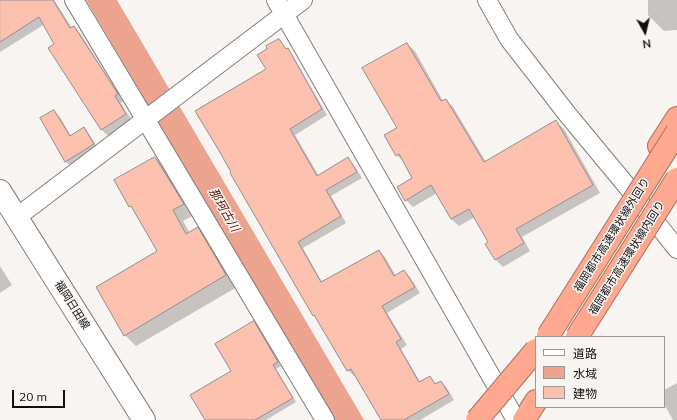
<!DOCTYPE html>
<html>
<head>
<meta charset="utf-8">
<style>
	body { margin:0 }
	#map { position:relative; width:677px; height:420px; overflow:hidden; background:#f8f4f2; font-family:Mulish,"Noto Sans JP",sans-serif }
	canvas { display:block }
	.legend { position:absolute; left:535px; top:336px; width:130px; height:72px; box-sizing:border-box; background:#f8f4f2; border:1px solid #9b9897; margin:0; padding:5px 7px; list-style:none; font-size:12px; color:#100f0e }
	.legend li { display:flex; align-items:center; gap:8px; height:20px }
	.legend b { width:20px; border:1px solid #9b9897 }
	.north { position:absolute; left:625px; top:12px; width:40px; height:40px; -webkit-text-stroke:3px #f8f4f2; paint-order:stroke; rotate:172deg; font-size:11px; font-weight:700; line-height:16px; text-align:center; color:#100f0e }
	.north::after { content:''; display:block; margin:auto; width:14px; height:18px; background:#100f0e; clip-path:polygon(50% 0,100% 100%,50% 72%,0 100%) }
	.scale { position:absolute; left:12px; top:390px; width:53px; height:18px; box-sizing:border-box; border:2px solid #100f0e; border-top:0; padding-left:5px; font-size:12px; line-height:14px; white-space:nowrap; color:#100f0e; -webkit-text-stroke:3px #f8f4f2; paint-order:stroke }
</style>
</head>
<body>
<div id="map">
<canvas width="677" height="420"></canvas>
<ul class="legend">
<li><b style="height:5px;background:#fff"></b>道路</li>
<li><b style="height:11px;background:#eca48e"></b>水域</li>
<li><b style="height:11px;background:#fcc0ae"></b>建物</li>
</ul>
<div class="north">N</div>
<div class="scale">20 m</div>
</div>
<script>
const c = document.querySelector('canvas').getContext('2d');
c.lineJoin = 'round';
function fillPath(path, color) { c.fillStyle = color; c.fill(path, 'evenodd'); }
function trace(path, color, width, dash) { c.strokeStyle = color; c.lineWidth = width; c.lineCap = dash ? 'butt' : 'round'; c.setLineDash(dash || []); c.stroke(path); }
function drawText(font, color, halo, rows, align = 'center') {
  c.font = font + ' Mulish,"Noto Sans JP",sans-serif'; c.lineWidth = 3; c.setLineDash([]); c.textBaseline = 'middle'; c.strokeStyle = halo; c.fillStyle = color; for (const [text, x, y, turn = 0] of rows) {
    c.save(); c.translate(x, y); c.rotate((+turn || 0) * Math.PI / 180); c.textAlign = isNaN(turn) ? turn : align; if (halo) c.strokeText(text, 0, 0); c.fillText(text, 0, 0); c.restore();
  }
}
fillPath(new Path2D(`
	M 86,0 L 117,0 L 364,420 L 333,420 Z`), '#eca48e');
fillPath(new Path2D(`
	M 0,0 L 54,0 L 72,28 L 74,27 L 80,33 L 123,101 L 121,103 L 132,121 L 108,136 L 101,129 L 45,24 L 0,52 Z
	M 648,0 L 677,0 L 677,30 L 664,31 L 648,15 Z
	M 279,40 L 293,56 L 327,115 L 295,135 L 319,176 L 348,159 L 354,165 L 362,178 L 331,196 L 346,223 L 303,248 L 322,282 L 379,251 L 385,257 L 396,276 L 404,271 L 410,277 L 420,293 L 387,313 L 407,345 L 401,349 L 420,382 L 430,377 L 436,384 L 441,382 L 447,388 L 454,400 L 420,420 L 382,420 L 356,375 L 354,376 L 348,370 L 317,319 L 313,315 L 197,111 L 267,70 L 269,49 Z
	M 407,44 L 415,51 L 443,101 L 446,100 L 453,107 L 486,162 L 556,122 L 564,129 L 600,193 L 522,237 L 530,251 L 503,267 L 496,260 L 490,242 L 475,217 L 459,226 L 451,219 L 437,193 L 413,207 L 406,200 L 414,178 L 405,163 L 397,155 L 398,128 Z
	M 54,111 L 60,117 L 71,136 L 84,128 L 89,134 L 99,150 L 72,167 L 66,162 L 42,119 Z
	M 155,158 L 166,169 L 194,215 L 183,221 L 190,233 L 197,228 L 208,239 L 237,287 L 136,346 L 125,335 L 159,251 L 136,212 L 130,206 Z
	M 0,266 L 12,285 L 0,293 Z
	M 253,322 L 258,326 L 281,366 L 276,369 L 296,402 L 266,420 L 206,420 L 233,371 Z
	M 677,383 L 677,420 L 673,420 L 664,404 L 664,390 Z`), '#0003');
const building = new Path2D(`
	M 0,0 L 53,0 L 70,28 L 74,26 L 118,94 L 115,96 L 126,114 L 101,130 L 48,48 L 54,44 L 39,17 L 0,42 Z
	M 279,39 L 286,49 L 288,48 L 322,109 L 290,129 L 317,176 L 348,157 L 357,172 L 326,190 L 341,216 L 298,242 L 321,282 L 379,250 L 394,276 L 404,270 L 415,287 L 382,306 L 401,339 L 396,342 L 419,382 L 430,376 L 435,384 L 441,381 L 449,394 L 404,420 L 381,420 L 351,369 L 347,371 L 314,315 L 313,316 L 230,173 L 231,172 L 218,149 L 195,111 L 266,69 L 257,55 L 267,49 L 266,46 Z
	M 407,43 L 441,101 L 446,99 L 484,162 L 556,120 L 593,185 L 516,229 L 524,243 L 495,260 L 485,244 L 488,242 L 469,209 L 451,219 L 431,185 L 405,201 L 397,187 L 412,178 L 399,154 L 396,156 L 384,135 L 397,128 L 362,68 Z
	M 54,110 L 70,136 L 84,127 L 94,144 L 65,162 L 40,118 Z
	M 155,157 L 184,204 L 173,210 L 186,234 L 198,227 L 226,275 L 124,336 L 96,287 L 157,251 L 131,206 L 129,207 L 114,180 Z
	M 254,321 L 278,362 L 273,365 L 293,398 L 255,420 L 205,420 L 190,395 L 231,371 L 215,344 Z`);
fillPath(building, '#fcc0ae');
trace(building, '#928f8e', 1);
const street = new Path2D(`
	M 74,0 L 325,420
	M 276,0 L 516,420
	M 487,0 L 509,39 L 568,115 L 631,191 L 677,249
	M 17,217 L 303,0`);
const secondary = new Path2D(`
	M 0,191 L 144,420`);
const highway = new Path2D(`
	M 659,146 L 677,118
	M 524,420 L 536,401`);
trace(street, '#827f7e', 20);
trace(secondary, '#827f7e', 24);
trace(highway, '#aa7262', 24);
trace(street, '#fff', 18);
trace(secondary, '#fff', 22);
trace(highway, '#fda88f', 22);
const highwayBridge = new Path2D(`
	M 548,336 L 677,132
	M 577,337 L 677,179
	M 477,420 L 536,350`);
trace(highwayBridge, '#aa7262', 24, []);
trace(highwayBridge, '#fda88f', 22);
drawText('11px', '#100f0e', '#f8f4f2', [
	["福岡都市高速環状線外回り",612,235,-58],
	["福岡都市高速環状線内回り",627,258,-58],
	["福岡日田線",72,305,58]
]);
drawText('italic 12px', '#541501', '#f8f4f2', [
	["那珂古川",224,210,60]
]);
</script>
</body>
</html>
